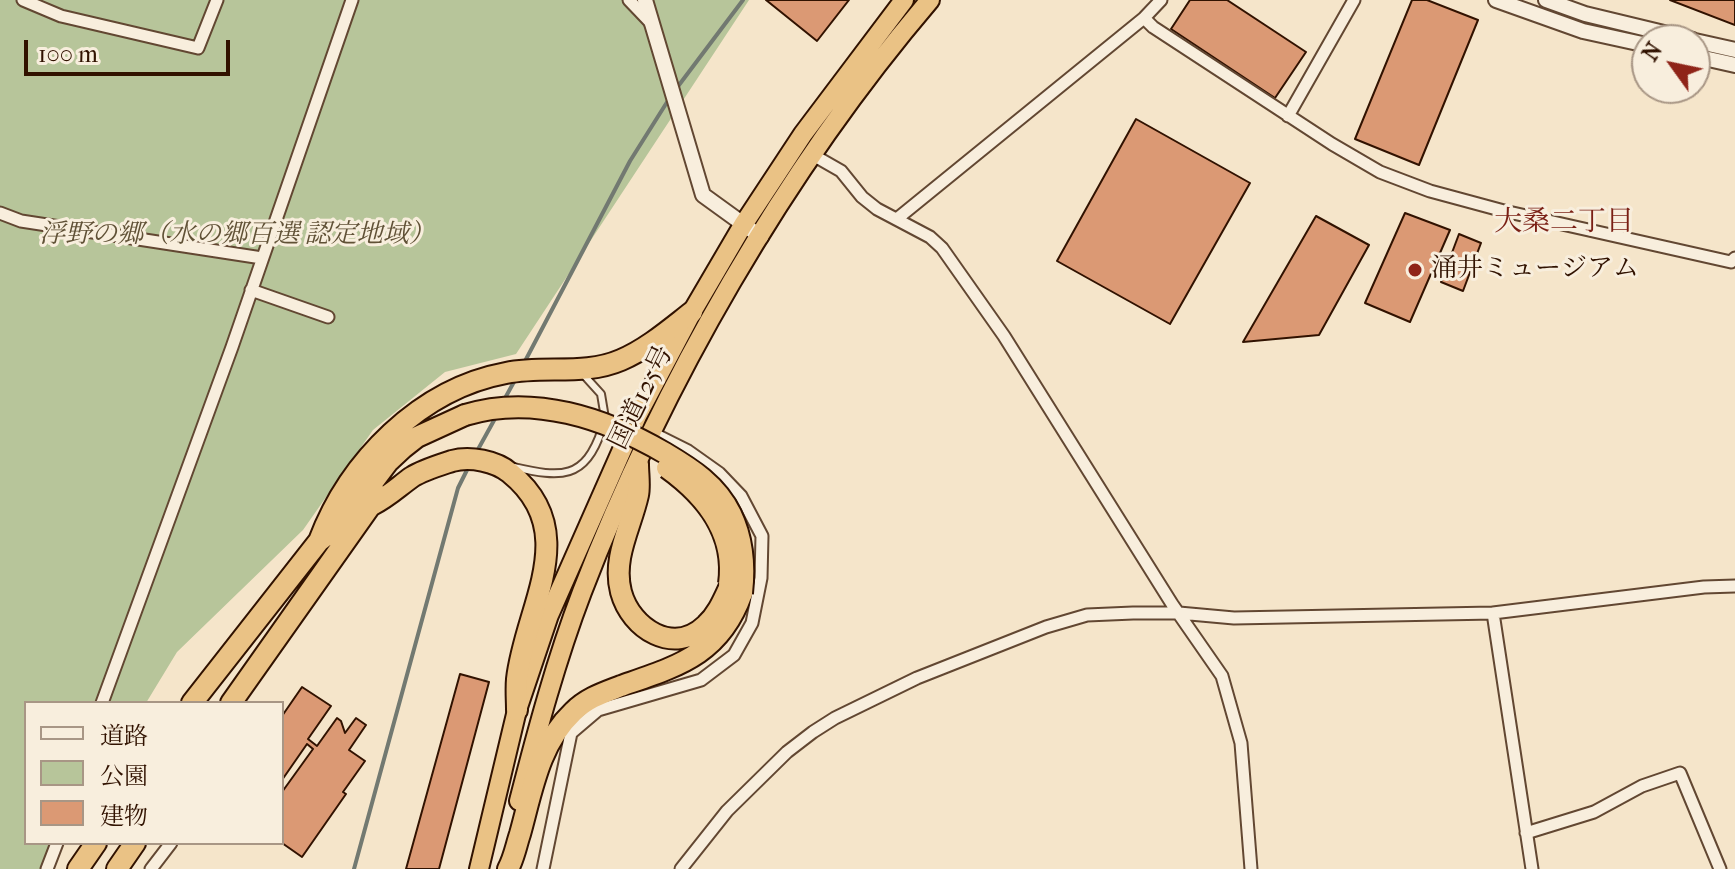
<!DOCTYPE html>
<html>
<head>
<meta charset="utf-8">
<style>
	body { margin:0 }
	#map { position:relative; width:1735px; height:869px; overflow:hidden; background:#f5e5ca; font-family:"IM FELL French Canon","Noto Serif JP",serif }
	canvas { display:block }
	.legend { position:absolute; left:24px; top:701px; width:260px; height:144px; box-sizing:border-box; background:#f8eedd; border:2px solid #a89685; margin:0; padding:10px 14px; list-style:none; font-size:24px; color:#311200 }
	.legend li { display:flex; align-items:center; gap:16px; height:40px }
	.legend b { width:40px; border:2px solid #a89685 }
	.north { position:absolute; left:1631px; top:24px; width:80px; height:80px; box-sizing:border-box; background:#f8eedd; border:2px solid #a89685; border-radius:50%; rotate:303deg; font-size:22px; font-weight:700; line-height:32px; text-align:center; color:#311200 }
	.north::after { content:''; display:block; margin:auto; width:28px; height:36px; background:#8f2418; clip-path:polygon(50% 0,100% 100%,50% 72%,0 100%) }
	.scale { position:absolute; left:24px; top:40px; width:206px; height:36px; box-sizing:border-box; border:4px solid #311200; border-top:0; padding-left:10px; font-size:24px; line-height:28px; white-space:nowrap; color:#311200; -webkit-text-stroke:6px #f8eedd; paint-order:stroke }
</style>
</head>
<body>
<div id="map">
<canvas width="1735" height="869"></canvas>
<ul class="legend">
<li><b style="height:10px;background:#f8eedd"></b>道路</li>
<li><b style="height:22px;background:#b7c59a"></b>公園</li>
<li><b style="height:22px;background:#db9974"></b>建物</li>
</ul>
<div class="north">N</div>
<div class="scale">100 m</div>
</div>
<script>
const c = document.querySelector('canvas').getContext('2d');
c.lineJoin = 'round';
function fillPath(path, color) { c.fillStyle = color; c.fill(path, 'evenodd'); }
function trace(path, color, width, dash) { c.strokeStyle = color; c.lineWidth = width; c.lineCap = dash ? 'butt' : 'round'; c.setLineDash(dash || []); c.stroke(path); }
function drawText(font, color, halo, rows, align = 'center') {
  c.font = font + ' "IM FELL French Canon","Noto Serif JP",serif'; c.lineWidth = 6; c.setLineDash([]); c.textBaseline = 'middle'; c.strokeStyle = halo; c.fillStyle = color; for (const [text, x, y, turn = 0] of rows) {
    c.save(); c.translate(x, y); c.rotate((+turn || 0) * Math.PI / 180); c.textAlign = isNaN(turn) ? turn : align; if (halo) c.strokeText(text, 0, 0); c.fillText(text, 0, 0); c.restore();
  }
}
fillPath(new Path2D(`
	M 0,0 L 749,0 L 516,354 L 445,372 L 373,430 L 303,530 L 177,652 L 146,703 L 26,703 L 26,843 L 61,843 L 45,869 L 0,869 Z`), '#b7c59a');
trace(new Path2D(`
	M 676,89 L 743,0
	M 523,365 L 630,161 L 669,99
	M 504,400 L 515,380
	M 476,453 L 497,415
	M 354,869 L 458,488 L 470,464`), '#727971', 4);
const building = new Path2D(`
	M 766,0 L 849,0 L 817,41 Z
	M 1190,0 L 1227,0 L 1306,52 L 1275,98 L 1171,29 Z
	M 1412,0 L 1427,0 L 1478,20 L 1419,165 L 1355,139 Z
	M 1670,0 L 1735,0 L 1735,25 Z
	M 1136,119 L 1250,183 L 1170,324 L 1057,261 Z
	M 1405,213 L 1450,230 L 1410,322 L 1365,303 Z
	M 1316,216 L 1369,245 L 1319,335 L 1243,342 Z
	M 1459,234 L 1481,243 L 1463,291 L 1441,282 Z
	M 460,674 L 489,682 L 439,869 L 406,869 Z
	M 302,687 L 331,706 L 308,739 L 317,746 L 337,718 L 341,721 L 345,733 L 356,718 L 366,725 L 349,750 L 365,761 L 343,792 L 346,794 L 302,857 L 282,843 L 282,792 L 313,749 L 307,744 L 282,780 L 282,716 Z`);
fillPath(building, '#db9974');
trace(building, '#311200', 2);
const service = new Path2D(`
	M 582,373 L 601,394 L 605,418
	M 514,467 C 561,478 585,480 602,429`);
const minor = new Path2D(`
	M 23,0 L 61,16 L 198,48 L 217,0
	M 629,0 L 650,22
	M 1144,18 L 1153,27 L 1332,144 L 1380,172 L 1430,191 L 1504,211 L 1731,262 L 1735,258
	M 1288,116 L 1354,0
	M 813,155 L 841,171 L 862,197 L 877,209 L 930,237 L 942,248 L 1004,336 L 1172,604 L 1222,676 L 1241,743 L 1251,869
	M 0,213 L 21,221 L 262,258
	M 898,218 L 1144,18 L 1161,0
	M 251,290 L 328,317
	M 1493,613 L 1532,869
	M 102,703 L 232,347 L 352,0
	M 1526,833 L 1594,812 L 1642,786 L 1680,773 L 1720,869
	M 47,869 L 57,843
	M 151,869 L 171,843
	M 543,869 L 571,733 L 598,710 L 701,680 L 734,655 L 752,623 L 761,578 L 762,536 L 741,496 L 719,473 L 688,451 L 652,433
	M 681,869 L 727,811 L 787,752 L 813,732 L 835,718 L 917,678 L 1046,627 L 1087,615 L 1133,613 L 1179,613 L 1234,618 L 1493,613 L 1704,587 L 1735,586`);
const tertiary = new Path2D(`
	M 645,0 L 703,195 L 761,237
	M 1496,0 L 1583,31 L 1647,45
	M 1546,0 L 1585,14 L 1693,40
	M 1695,41 L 1735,50
	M 1695,56 L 1735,65`);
const trunk = new Path2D(`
	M 519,801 C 537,731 556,660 582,592 C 662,384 785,170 930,0
	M 479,869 L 517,710 L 549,615 L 637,416 L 692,312 L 743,225 L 803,134 L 904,0`);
const motorway = new Path2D(`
	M 638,464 C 638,474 640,486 638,495 C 631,527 612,558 621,592 C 631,629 674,656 706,625 C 717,615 723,601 729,588
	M 372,505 C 388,497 398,487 412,477 C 423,470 440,465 452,461 C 470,456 496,461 510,473 C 583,532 525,607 517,679 C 516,689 517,700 517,710
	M 319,541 C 349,461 420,389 506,373 C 545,365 584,376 621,360 C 647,349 670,329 692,312
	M 192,703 L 319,541 L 342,523 L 388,462 L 403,448 L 417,437 L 465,415
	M 231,703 L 378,495
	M 78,869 L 96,843
	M 117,869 L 135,843
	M 508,869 C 514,858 516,846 520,834 C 532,791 539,744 573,712 C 587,698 603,693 621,686 C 678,666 720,655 742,593`);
trace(service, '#624732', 10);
trace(minor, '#624732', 15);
trace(tertiary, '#624732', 18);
trace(trunk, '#311200', 22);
trace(motorway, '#311200', 24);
trace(service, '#f8eedd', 6);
trace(minor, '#f8eedd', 11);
trace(tertiary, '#f8eedd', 14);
trace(trunk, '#eac285', 18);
trace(motorway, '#eac285', 20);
const motorwayBridge = new Path2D(`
	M 465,415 C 533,394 605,418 665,453 C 692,469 717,485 731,514 C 743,539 745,567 742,593
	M 667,468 C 706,496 736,533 729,584`);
trace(motorwayBridge, '#311200', 24, []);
trace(motorwayBridge, '#eac285', 20);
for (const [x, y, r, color] of [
	[1415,270,8,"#8f2418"]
]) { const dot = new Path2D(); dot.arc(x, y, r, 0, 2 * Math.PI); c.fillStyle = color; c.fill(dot); trace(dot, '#f8eedd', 3); }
drawText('italic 26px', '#605136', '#f8eedd', [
	["浮野の郷（水の郷百選 認定地域）",237,236]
]);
drawText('26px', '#311200', '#f8eedd', [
	["涌井ミュージアム",1431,270]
], 'left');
drawText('26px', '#311200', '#f8eedd', [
	["国道125号",642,398,-64]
]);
drawText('28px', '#7a1f14', '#f8eedd', [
	["大桑二丁目",1564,223]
]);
</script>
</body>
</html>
